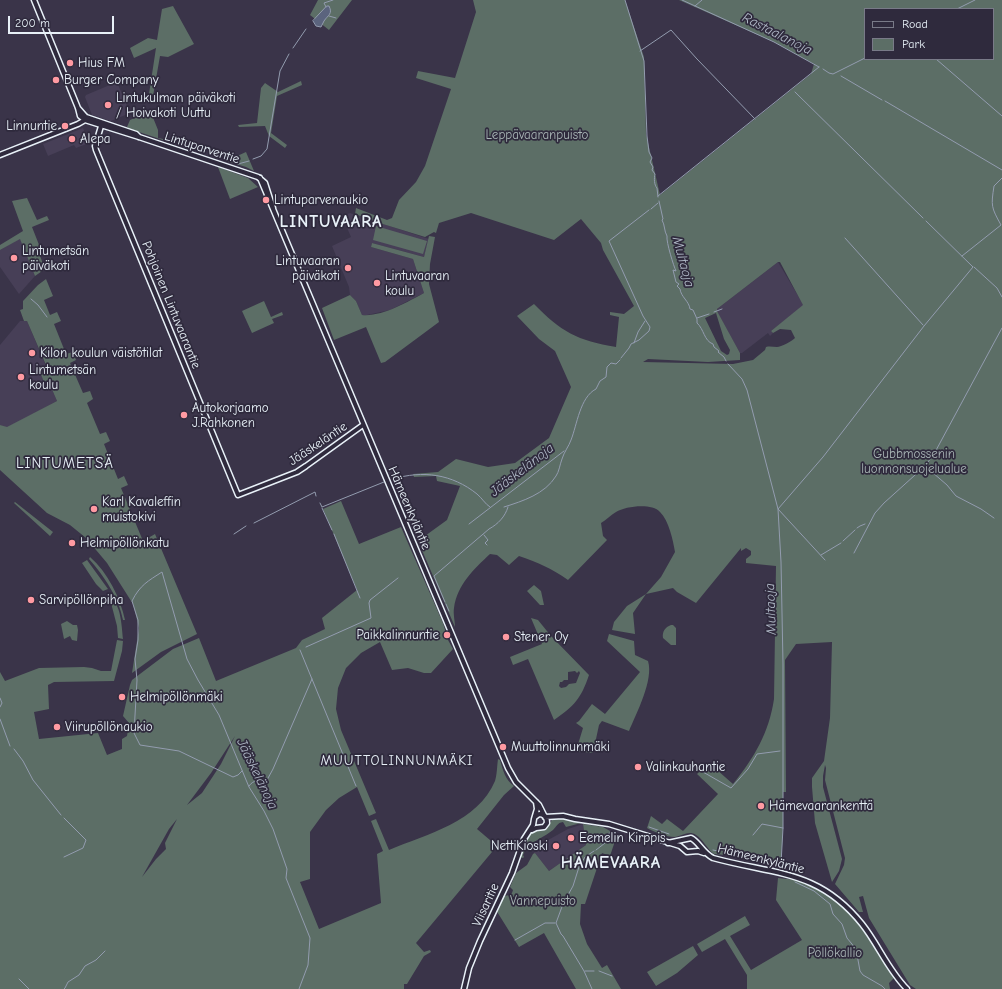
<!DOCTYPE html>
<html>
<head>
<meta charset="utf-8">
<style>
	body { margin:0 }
	#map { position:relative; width:1002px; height:989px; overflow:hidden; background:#3a3449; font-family:"Comic Neue",sans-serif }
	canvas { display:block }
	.legend { position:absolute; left:864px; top:8px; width:130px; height:52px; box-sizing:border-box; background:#2f2a3d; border:1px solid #797a88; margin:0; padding:5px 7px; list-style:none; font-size:12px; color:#e8f1f8 }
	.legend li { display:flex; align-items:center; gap:8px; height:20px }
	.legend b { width:20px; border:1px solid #797a88 }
	.scale { position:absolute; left:8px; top:16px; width:106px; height:18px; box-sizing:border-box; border:2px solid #e8f1f8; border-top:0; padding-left:5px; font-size:12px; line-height:14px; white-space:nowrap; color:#e8f1f8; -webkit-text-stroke:3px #2f2a3d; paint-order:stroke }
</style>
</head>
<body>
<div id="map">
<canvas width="1002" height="989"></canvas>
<ul class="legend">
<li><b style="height:5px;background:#2f2a3d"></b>Road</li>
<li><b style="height:11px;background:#5c6e66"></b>Park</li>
</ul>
<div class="scale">200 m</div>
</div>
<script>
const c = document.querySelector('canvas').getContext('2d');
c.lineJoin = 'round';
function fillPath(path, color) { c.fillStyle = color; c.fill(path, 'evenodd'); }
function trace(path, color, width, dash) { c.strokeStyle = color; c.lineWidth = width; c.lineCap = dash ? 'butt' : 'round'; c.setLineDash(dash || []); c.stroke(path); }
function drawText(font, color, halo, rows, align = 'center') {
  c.font = font + ' "Comic Neue",sans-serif'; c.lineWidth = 3.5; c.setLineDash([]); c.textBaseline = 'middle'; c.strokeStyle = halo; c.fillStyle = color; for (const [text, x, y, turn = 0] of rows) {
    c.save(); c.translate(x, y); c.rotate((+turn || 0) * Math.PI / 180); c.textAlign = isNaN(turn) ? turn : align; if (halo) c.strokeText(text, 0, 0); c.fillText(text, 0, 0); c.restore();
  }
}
fillPath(new Path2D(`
	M 117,82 L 130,113 L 111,121 L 92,115 L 85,97 L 86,95 Z
	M 83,128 L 89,143 L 76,148 L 74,145 L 48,156 L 43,144 Z
	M 350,213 L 429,239 L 424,257 L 372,243 L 371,247 L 413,259 L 424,293 L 390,310 L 367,315 L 362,315 L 356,301 L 350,295 L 349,287 L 332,246 L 351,237 L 342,216 Z
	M 20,238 L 35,276 L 19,294 L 0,267 L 0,250 Z
	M 778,262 L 803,304 L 803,306 L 771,331 L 773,333 L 770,336 L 768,333 L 742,353 L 740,353 L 716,310 L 717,309 Z
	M 20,321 L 27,321 L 46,366 L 44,382 L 51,387 L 57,401 L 7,428 L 0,425 L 0,345 Z
	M 583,824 L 586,845 L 549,871 L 535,853 L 533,854 L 539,845 L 568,829 Z`), '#473f57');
fillPath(new Path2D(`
	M 318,0 L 352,0 L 329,30 L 310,15 Z
	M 473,0 L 625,0 L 644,57 L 646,134 L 660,195 L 811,74 L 814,64 L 774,42 L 679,0 L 1002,0 L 1002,989 L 916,989 L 910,985 L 869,918 L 863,896 L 859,897 L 863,912 L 859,912 L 835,884 L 844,865 L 845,858 L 825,780 L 826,768 L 825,765 L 823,776 L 823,787 L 842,859 L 839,871 L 832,882 L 815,823 L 812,787 L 812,778 L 824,761 L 830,718 L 832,642 L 796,644 L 785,660 L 786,792 L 783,792 L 783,828 L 781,864 L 738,856 L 714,854 C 707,849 703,839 696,835 C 689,830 682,836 675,837 C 666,837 654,832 647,828 L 651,816 L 662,824 L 667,819 L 683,831 L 718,794 L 697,774 L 709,763 L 733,784 C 754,758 769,733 774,699 L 776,566 L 746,563 L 746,559 L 751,555 L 751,551 L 746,548 L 741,551 L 741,548 L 696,603 L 677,592 L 673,588 L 646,594 L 633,613 L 635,634 L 612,630 L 614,622 L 627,606 L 646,594 L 661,577 L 675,552 C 673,540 669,521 660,512 C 652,503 626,506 616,512 C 611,515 606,520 601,523 L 603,536 L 607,540 L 568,580 C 551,568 539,563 519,556 L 509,565 L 497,555 L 490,554 C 474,569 457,585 454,608 C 453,614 455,621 455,627 L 418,541 L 447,520 L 460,486 L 437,481 L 436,476 L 414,477 L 413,474 L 438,472 L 456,459 L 488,467 L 515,463 L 549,438 L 571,387 L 555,351 L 539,339 L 517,316 L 534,304 C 560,331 578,341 616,347 L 619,317 L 610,315 L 610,312 L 624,314 L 634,306 L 603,250 L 601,243 L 581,219 L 554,240 L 471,213 L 439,223 L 436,233 L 434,232 L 425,237 L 373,221 L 355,214 L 356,208 L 387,220 L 392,218 L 399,200 L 416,182 L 425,166 L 451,89 L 416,78 L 418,71 L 455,78 L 476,12 ZM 865,9 L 993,9 L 993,59 L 865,59 ZM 778,262 L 780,262 L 803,305 L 771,331 L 773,333 L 780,329 L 791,330 L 795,338 C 792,341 781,347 777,347 C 773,347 770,346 766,347 L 765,350 L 753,360 L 733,364 L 643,362 L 648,359 L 708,362 L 740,360 L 740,353 L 717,311 L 717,309 ZM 716,313 L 724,339 L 730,350 L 729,354 L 727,355 L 721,351 L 705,318 Z
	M 173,6 L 194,44 L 168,57 L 160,56 L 153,96 L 149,94 L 156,48 L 134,58 L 130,48 L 148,38 L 157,40 L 162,9 Z
	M 301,81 L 302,85 L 277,96 L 271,133 L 287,145 L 285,148 L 269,136 L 265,126 L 239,127 L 238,125 L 257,123 L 261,88 L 265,83 L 278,92 Z
	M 146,113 L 152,115 L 158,130 L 158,138 L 163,139 L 163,140 L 130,129 L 127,127 L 130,120 Z
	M 246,152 L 254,171 L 246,167 L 226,161 Z
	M 218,167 L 248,178 L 258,187 L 230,199 Z
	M 27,198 L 37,220 L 47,216 L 49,220 L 32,227 L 43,255 L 40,256 L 45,269 L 35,276 L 20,239 L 0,250 L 0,245 L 23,231 L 12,201 Z
	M 376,226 L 427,241 L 423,254 L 373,240 Z
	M 429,236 L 435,237 L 430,264 L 429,284 L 439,322 L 385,362 L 381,363 L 366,327 L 334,340 L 322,308 L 350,295 L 356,301 L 362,315 C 382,317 407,302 424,293 L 413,259 L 371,247 L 372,243 L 424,257 Z
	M 46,279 L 53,296 L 44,300 L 50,315 L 57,312 L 61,321 L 54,324 L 66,354 L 73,352 L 76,360 L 70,363 L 83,393 L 90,391 L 93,399 L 87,403 L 100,434 L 106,432 L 110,441 L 104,444 L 118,479 L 124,476 L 128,485 L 121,488 L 143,541 L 155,534 L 197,634 L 161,652 L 132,673 L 139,628 L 133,604 L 107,563 L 86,538 L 70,525 L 47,513 L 0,470 L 0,425 L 7,427 L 57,401 L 51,387 L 44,382 L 40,372 L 46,365 L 27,321 L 24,321 L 20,310 L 23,309 L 23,301 L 38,285 Z
	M 264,301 L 271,317 L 282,312 L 283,315 L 272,319 L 274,323 L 252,333 L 242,311 Z
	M 341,501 L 359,544 L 401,527 L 443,623 L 448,640 L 453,649 L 431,673 L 424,673 L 408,668 L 392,670 L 380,642 L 361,653 L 346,668 L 338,688 L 336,709 L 341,730 L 376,813 L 369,816 L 357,787 L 339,798 L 326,810 L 310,832 L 310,879 L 300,882 L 319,929 L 381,903 L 377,854 L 383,851 L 371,821 L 376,819 L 389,850 C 427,834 478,822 495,781 C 497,775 497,766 498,759 L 500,760 C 503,770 505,780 514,786 L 504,795 L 477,829 L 497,846 L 416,943 L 424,952 L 430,950 L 431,952 L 424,956 L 407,984 L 404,984 L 404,989 L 0,989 L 0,672 L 5,681 L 39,668 L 84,667 L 92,668 L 101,671 L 111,671 L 117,640 L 123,641 L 122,651 L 114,681 L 54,682 L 48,685 L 49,709 L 34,712 L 39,739 L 98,733 L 107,755 L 122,749 L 122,739 L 127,736 L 128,730 L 130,728 L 129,723 L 123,716 L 130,685 L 132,680 L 173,649 L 199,638 L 216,681 L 296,648 L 302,640 L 325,629 L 322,618 L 357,590 L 323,509 ZM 235,736 L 221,764 L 202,793 L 187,805 L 211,773 ZM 177,819 L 165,843 L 166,849 L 156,859 L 142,877 L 169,829 Z
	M 15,502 L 53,532 L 50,536 L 14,503 Z
	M 90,557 C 108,573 120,597 125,620 L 123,620 C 119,598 104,576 89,559 Z
	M 87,560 L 108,589 L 103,591 L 96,584 L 82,563 Z
	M 534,585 L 541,591 L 544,605 L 540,605 L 527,591 Z
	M 113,601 C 121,606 122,629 123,639 L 118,638 L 117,626 L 111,603 Z
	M 531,618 L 538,620 L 551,636 L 589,675 C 581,699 574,706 554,720 L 528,659 L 513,665 L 510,657 L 542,644 ZM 575,671 L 577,673 L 579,671 L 580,673 L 576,683 L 569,684 L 566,687 L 561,688 L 559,686 L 560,682 L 562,682 L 564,680 L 568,680 L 568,672 Z
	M 67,621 L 73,625 L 77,625 L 78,630 L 77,641 L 72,640 L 70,636 L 64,639 L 61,624 Z
	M 671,625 L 673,625 L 676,628 L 676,645 L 671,645 L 663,638 C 662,632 665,627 671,625 Z
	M 609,634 L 634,641 L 635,655 L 648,661 C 654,680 636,714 629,731 L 602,721 L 599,725 L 593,753 L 576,751 L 583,728 L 576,723 L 579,721 L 592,704 L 605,714 L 640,672 L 607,641 Z
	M 560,818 L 581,822 L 581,823 L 566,827 L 563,822 C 557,823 557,826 553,830 C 542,839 529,841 523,855 L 524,857 L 523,858 L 520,857 C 520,850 526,835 533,831 C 537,829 541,830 546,829 L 552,820 Z
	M 583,824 L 603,827 L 617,835 L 610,856 L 602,853 L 585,904 L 581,904 L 580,924 L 587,944 L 602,968 L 607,965 L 621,989 L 576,989 L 544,933 L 519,947 L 496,910 L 502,897 C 507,894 511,898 513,890 L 510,887 L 516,873 L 527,865 L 533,854 L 535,853 L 549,871 L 586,845 Z
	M 778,878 C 784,879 791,879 796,880 C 845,892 869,939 894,978 L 889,983 L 890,989 L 747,989 L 747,975 L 725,939 L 702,952 L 697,944 L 745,916 L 750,925 L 730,936 L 751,970 L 802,940 L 776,900 Z
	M 693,946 L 698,955 L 677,973 L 656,986 L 647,972 Z`), '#5c6e66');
const water = new Path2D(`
	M 327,6 L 329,6 C 333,14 328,15 324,21 C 323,23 322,25 321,27 L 316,26 L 313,21 Z`);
fillPath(water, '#5b647e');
trace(water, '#939caf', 1);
trace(new Path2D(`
	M 625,0 L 644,61 L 647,136 L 649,152 L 652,158 L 650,162 L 653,167 L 652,170 L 655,174 C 654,178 654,185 657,188 L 658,197
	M 682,0 L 774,42 L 819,67
	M 695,6 L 702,0
	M 326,7 L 324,3 L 333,0
	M 957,9 L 975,0
	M 329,16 L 336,18
	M 293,48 L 306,29
	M 640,51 L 671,30 L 697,59 L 755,119
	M 936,59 L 1002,116
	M 823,69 L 829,73 L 833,74 L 865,58
	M 841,76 L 882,100
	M 795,92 L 923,218
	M 885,101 L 1002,170
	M 253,159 L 261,156 L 267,149 L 280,71 L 289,54
	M 238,164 L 249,161
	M 658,196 L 819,67
	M 659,201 L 663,219 L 662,220 C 665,225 664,231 667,236 C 666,242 674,267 676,271 L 673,270 L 676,282 L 679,284 L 677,286 L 680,289 C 681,297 689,301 690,309 L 693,310 L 697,319 L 697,323 C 704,329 704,341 713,344 L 714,347 L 719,351 L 718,352 L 724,357 L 726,361
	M 651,209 L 658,203
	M 845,238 L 923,325
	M 962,256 L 1001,225 C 991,207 991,206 994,186 L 1002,178
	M 974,267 L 997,288 L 1002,297
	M 31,299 L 38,305 L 47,317
	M 714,312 L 722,309
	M 697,318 L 709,314
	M 634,343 L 638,332 L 645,321
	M 621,358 L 629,348 L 631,344 L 639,340 L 649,331 L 650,327 L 643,316 L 609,241 L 649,210
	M 728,364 L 742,379 L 747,390 L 778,509 L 781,562 L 783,664 L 783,828 L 781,864
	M 925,466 L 947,485 L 956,496 L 981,509 L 994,518
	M 393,479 C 423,470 452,474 477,494 C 482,498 485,504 490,507
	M 320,503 L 322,507 L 384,482
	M 504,507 C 523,501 545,494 556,476 C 559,472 560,464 562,459 C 564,452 569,446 571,440 C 577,425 580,397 596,389 L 600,381 L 606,377 L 607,367 L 611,363 L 616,364 L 620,360
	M 322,508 L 332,530
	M 254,523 L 315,492 L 316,496
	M 469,524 L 564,451
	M 857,528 L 860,526 L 865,524
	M 234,534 L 246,526
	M 334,534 L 360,598
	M 484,535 L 488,540 L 485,543 L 487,545
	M 843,541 L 855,530
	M 854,553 L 875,513 L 884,503 L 925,466 L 934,454 L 1002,328
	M 821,555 L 841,543
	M 825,560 L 778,509 L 823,457 L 924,326 L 973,267 L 926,221
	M 445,602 L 434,576 L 489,529 C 498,524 505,517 508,507
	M 446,604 L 449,611
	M 306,647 L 371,618 L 369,603 L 370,600 L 398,578
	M 300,650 L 356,786
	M 0,698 L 2,703 L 0,707
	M 0,719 L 10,746
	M 14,749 L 23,761 L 33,780 L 61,815
	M 242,771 L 238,775 L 233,777 L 179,751 L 140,745 L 134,733 L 137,680 L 135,659 L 138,640 L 138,620 L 132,601 C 140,585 148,581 162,572 L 187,659 L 198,680 L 219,715 L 249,787 L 264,811 L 273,829 L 287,869 L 286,878 L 310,938 L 308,965 L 299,989
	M 703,772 L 731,788 L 748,769 L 757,754 L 780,751
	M 249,786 C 253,780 259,780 267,780 L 273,769 L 312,679
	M 64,818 L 86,840 L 83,848 L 64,857
	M 649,827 L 669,834
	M 753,835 L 762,824 L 783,828
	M 596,850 L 605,843 L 609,833 L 616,832
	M 713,850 L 718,851 L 726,849 L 731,852 L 737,853
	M 753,858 L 780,862
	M 795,882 L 814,891 L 830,904 L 833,914 L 842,924 L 847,938 L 856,949 L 860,971 L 863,975 L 882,986 L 885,989
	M 515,940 L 545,923 L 555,923
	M 585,971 L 594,971
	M 599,971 L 612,976
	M 19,979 L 29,989
	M 64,989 L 65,988 L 68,982 L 79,975 L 85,966 L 96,960 L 105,951
	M 592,989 L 584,971 L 563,936 L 561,934 L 556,923 L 563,904 L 573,886 L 579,867 L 585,857 L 594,851`), '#939caf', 1);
const secondary = new Path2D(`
	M 34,0 L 78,108 L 80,116 L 85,120 L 139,137 L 258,177 L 265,183 L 273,208
	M 78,108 L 85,116
	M 83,116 L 136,134 L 139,137
	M 102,123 L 95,146 L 96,150 L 238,495 L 297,472 L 306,466 L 363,425
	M 0,155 L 78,124 L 85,120 L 85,116
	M 260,178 L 508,768 L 516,782 L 539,805 L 544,815
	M 545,817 L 563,816 L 575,819 L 609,824 L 680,846 L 687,852 L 698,851 L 704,853
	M 532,830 L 536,828 L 544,827 L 547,823 C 547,817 544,814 539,814 L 535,817
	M 668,843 L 691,838 C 699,842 703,853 713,858 C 774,875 818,869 862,924 C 878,944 888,970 907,989
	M 464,989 L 469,968 L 480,941 L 512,873 L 524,839 L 533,825 L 534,819 L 537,809 L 536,802`);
trace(secondary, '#e8f1f8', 7);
trace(secondary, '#2f2a3d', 4);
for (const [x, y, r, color] of [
	[70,63,4,"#ff9aa2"],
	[56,80,4,"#ff9aa2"],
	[108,105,4,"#ff9aa2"],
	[65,126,4,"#ff9aa2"],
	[72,139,4,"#ff9aa2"],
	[266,200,4,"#ff9aa2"],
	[14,258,4,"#ff9aa2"],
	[348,268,4,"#ff9aa2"],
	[377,283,4,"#ff9aa2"],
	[32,353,4,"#ff9aa2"],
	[21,377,4,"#ff9aa2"],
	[184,415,4,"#ff9aa2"],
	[94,509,4,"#ff9aa2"],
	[72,543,4,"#ff9aa2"],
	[31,600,4,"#ff9aa2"],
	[447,635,4,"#ff9aa2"],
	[506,637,4,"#ff9aa2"],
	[122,697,4,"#ff9aa2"],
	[57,727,4,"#ff9aa2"],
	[503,747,4,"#ff9aa2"],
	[638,767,4,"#ff9aa2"],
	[761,806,4,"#ff9aa2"],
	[571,838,4,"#ff9aa2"],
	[556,846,4,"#ff9aa2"]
]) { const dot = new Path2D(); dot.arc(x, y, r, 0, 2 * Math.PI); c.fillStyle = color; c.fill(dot); trace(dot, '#2f2a3d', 1.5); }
drawText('13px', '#e8f1f8', '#2f2a3d', [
	["Hius FM",78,63],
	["Burger Company",64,80],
	["Lintukulman päiväkoti",116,98],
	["/ Hoivakoti Uuttu",116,113],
	["Linnuntie",57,126,"right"],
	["Alepa",80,139],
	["Lintuparvenaukio",274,200],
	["Lintumetsän",22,251],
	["päiväkoti",22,266],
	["Lintuvaaran",340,261,"right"],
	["päiväkoti",340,276,"right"],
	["Lintuvaaran",385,276],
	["koulu",385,291],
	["Kilon koulun väistötilat",40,353],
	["Lintumetsän",29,370],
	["koulu",29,385],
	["Autokorjaamo",192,408],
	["J.Rahkonen",192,423],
	["Karl Kavaleffin",102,502],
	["muistokivi",102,517],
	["Helmipöllönkatu",80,543],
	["Sarvipöllönpiha",39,600],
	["Paikkalinnuntie",439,635,"right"],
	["Stener Oy",514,637],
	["Helmipöllönmäki",130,697],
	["Viirupöllönaukio",65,727],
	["Muuttolinnunmäki",511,747],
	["Valinkauhantie",646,767],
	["Hämevaarankenttä",769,806],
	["Eemelin Kirppis",579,838],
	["NettiKioski",548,846,"right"]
], 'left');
drawText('13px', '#a9b6b6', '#2f2a3d', [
	["Leppävaaranpuisto",537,135],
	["Gubbmossenin",914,454],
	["luonnonsuojelualue",914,469],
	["Vannepuisto",543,901],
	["Pöllökallio",835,953]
]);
drawText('13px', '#e8f1f8', '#2f2a3d', [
	["Lintuparventie",202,148,18],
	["Pohjoinen Lintuvaarantie",171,305,68],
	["Jääskeläntie",318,444,-34],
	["Hämeenkyläntie",409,508,67],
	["Hämeenkyläntie",761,859,14],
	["Viisaritie",486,905,-65]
]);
drawText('italic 14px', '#b0b9c7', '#2f2a3d', [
	["Rastaalanoja",777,34,27],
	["Multaoja",683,262,75],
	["Jääskelänoja",522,470,-38],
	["Multaoja",771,609,-92],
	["Jääskelänoja",257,774,64]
]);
c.letterSpacing = '1px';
drawText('14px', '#e8f1f8', '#2f2a3d', [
	["MUUTTOLINNUNMÄKI",397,761]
]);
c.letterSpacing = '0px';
c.letterSpacing = '1px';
drawText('15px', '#e8f1f8', '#2f2a3d', [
	["LINTUMETSÄ",65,464]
]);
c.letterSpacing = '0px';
c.letterSpacing = '1px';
drawText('bold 17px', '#e8f1f8', '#2f2a3d', [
	["LINTUVAARA",331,222],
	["HÄMEVAARA",611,863]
]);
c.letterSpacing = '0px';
</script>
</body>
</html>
